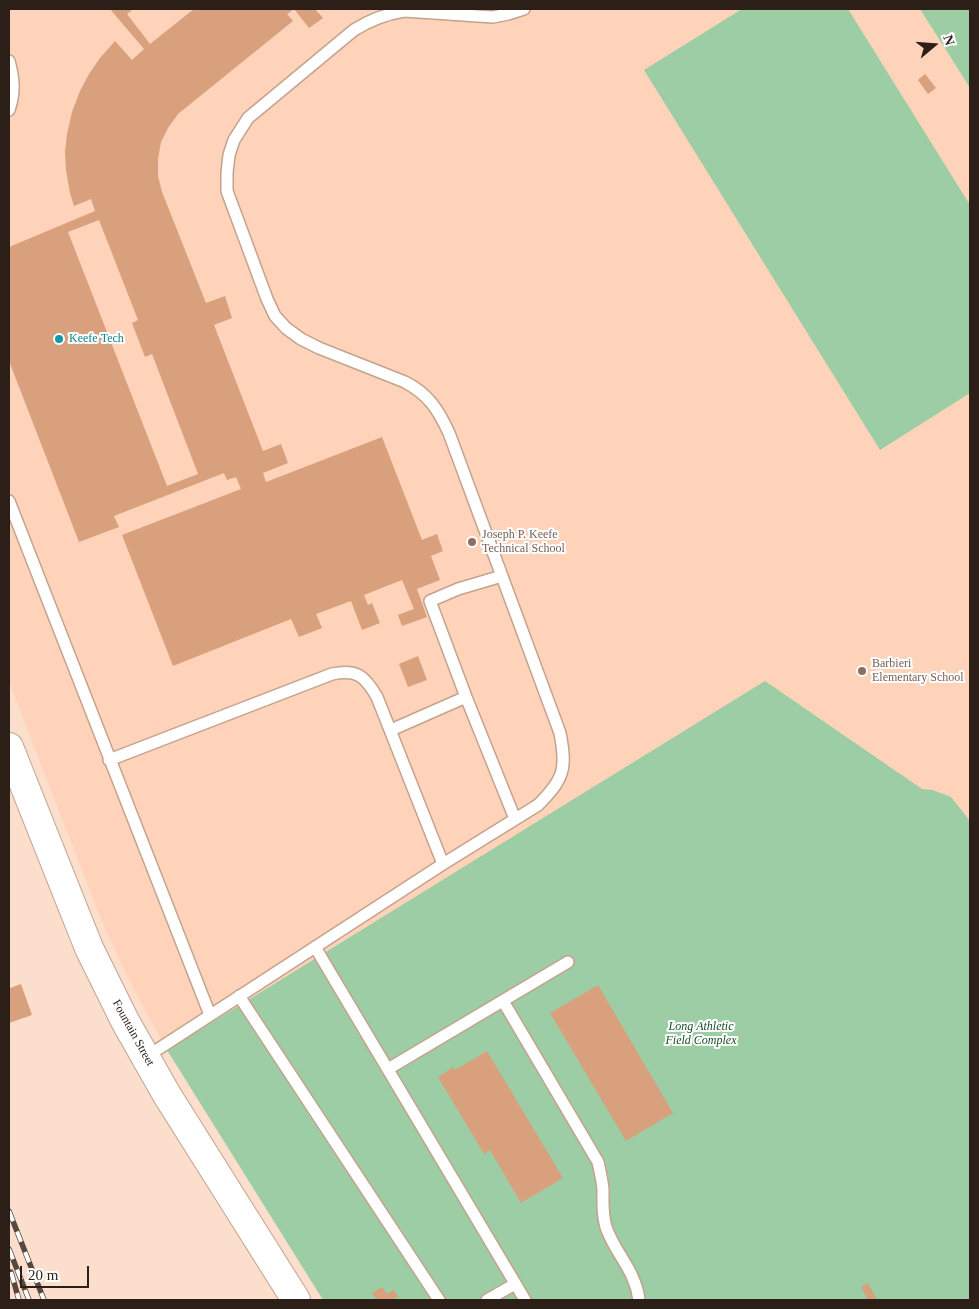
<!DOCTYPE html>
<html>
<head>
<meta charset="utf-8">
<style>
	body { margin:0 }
	#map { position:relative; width:979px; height:1309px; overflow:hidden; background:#fbdecc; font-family:Georgia,serif }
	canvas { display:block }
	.frame { position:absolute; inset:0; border:10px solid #2c1f17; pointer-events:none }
	.north { position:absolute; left:909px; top:20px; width:50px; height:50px; -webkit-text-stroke:4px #fff; paint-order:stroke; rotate:72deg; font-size:14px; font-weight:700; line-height:20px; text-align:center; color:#2c1f17 }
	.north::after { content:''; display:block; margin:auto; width:18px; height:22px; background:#2c1f17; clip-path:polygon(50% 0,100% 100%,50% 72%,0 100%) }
	.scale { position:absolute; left:20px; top:1266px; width:69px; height:22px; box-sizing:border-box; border:2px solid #2c1f17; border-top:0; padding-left:6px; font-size:15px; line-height:18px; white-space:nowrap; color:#2c1f17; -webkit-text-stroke:4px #fff; paint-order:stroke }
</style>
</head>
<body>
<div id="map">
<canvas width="979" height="1309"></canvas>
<div class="frame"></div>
<div class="north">N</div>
<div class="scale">20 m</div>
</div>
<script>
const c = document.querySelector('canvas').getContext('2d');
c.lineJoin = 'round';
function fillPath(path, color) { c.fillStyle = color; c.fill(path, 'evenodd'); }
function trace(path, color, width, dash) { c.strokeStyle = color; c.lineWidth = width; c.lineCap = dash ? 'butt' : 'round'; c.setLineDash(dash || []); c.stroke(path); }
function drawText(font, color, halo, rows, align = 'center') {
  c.font = font + ' Georgia,serif'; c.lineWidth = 4; c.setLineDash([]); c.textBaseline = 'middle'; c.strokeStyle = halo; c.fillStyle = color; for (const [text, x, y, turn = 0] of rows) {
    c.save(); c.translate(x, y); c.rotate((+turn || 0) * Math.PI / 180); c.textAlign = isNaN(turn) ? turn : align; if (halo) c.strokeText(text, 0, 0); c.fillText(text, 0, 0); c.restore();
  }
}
fillPath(new Path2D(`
	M 9,9 L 920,9 L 970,88 L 970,822 L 167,1050 L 130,982 L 101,919 L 9,682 Z`), '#fed3b9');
fillPath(new Path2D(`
	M 742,9 L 848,9 L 970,205 L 970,393 L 880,450 L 644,70 Z
	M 920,9 L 970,9 L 970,88 Z
	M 765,681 L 922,789 L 933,790 L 951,797 L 970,821 L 970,1300 L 323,1300 L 167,1050 Z`), '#9dcda5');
fillPath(new Path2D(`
	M 110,9 L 133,9 L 127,14 L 150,44 L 194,9 L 315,9 L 323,18 L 309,28 L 294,9 L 287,14 L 293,21 L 178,114 L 168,128 L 161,142 L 158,159 L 158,176 L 162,192 L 206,303 L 225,296 L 232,318 L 214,325 L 263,451 L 281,444 L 288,463 L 263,473 L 266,482 L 382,437 L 422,540 L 437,534 L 443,551 L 431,556 L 440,580 L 417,589 L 427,617 L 402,626 L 398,615 L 414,609 L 402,580 L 364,595 L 368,605 L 372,603 L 380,623 L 362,630 L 351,601 L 316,614 L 322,628 L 299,637 L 291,619 L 173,666 L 122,535 L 241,489 L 236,477 L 227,480 L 224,473 L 114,516 L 119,527 L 79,542 L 9,361 L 9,247 L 95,211 L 91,199 L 74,206 L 70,193 L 66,170 L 65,152 L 67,134 L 72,112 L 80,91 L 89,74 L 100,58 L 115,41 L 132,60 L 144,49 ZM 99,220 L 138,320 L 132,323 L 145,357 L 152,354 L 198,474 L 167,486 L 68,232 Z
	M 925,74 L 936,88 L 928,94 L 918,80 Z
	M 418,656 L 427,680 L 408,687 L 399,664 Z
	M 9,983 L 10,988 L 21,984 L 32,1015 L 9,1023 Z
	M 598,985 L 673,1113 L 626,1141 L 550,1013 Z
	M 487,1051 L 563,1178 L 521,1203 L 490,1150 L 484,1154 L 438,1077 L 453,1067 L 455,1070 Z
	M 868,1283 L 877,1300 L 868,1300 L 861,1287 Z
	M 382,1287 L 387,1294 L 394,1290 L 398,1297 L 393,1300 L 377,1300 L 372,1293 Z`), '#d8a07c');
const lane = new Path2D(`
	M 9,61 C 14,79 15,93 9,110
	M 9,501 L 210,1015
	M 502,576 L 458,589 L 430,601 L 466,697 L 515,819
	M 391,730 L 466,697
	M 109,760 L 332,674 C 357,669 365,676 377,697 L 443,864
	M 315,947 L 525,1300
	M 239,996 L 439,1300
	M 503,1001 L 598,1162 C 600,1171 602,1179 603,1189 C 603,1202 602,1214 606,1227 C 615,1254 635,1269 639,1300
	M 146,1057 L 443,864 L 538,805 C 564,779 567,769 560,733 L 449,433 C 438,409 428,394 405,382 L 319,348 L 301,339 L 286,328 L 275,316 L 267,299 L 227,191 L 227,173 L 229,155 L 234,140 L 248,118 L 354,30 C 370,20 385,14 404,11 L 493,17 L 508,14 L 524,9
	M 388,1069 L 568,962
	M 487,1300 L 515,1284`);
const secondary = new Path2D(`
	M 9,747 L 73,908 L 89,948 L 125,1021 L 167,1095 L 296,1300`);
trace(lane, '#c4a28d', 14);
trace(secondary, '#c4a28d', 30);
trace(lane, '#fff', 11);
trace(secondary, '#fff', 28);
const rail = new Path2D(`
	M 9,1211 L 44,1300
	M 9,1249 L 29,1300
	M 11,1272 L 19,1300`);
trace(rail, '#57473d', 5.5);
trace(rail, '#fff', 4, [11]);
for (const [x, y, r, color] of [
	[59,339,5,"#0f9aa8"],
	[472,542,5,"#8d6e63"],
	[862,671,5,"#8d6e63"]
]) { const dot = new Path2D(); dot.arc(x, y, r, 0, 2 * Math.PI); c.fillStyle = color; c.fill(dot); trace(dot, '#fff', 2); }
drawText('12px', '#0d838f', '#fff', [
	["Keefe Tech",69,339]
], 'left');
drawText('12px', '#785e54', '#fff', [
	["Joseph P. Keefe",482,535],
	["Technical School",482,549],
	["Barbieri",872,664],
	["Elementary School",872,678]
], 'left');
drawText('italic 12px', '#134d24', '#fff', [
	["Long Athletic",701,1027],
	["Field Complex",701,1041]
]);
drawText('12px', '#2c1f17', '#fff', [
	["Fountain Street",133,1033,61]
]);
</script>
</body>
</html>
